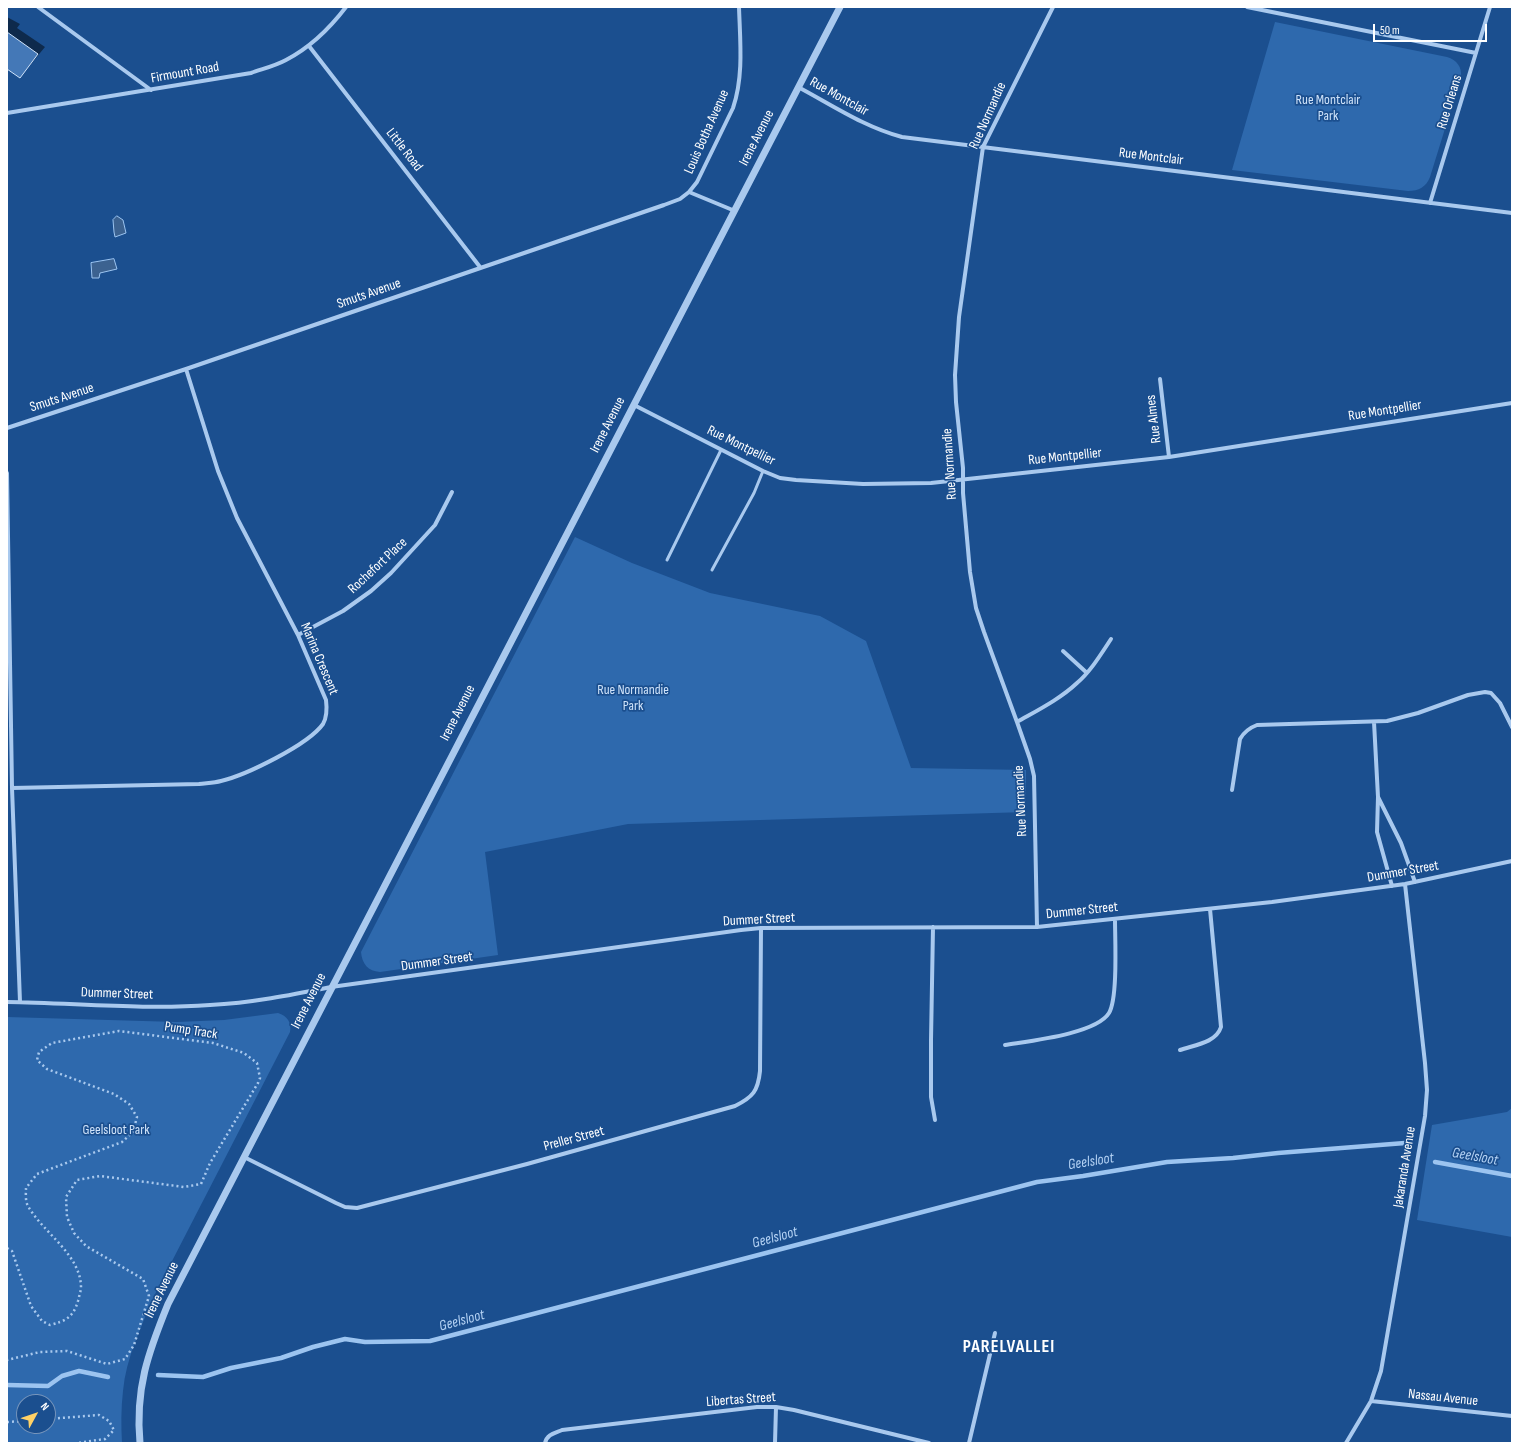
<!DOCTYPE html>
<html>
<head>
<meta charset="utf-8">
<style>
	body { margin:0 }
	#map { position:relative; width:1519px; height:1450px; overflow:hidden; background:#1b4f8f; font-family:"Sofia Sans Condensed",sans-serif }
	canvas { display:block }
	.frame { position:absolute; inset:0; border:8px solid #fff; pointer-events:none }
	.north { position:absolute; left:16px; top:1394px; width:40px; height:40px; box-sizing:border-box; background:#1b4f8f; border:1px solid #7695bc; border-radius:50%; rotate:50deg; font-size:11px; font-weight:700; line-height:16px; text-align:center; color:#fff }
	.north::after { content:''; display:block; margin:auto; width:14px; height:18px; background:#ffd166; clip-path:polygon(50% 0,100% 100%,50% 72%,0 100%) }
	.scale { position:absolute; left:1373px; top:24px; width:114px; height:18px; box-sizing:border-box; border:2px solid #fff; border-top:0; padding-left:5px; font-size:12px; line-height:14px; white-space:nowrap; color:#fff; -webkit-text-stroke:3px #1b4f8f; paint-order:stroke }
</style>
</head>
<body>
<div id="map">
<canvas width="1519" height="1450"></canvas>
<div class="frame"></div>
<div class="north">N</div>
<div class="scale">50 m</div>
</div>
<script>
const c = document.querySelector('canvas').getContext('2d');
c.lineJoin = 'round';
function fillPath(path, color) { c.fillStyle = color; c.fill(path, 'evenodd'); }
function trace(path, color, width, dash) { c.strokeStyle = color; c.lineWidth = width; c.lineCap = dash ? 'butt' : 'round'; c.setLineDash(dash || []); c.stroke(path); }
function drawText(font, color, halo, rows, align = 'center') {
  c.font = font + ' "Sofia Sans Condensed",sans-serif'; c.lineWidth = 3.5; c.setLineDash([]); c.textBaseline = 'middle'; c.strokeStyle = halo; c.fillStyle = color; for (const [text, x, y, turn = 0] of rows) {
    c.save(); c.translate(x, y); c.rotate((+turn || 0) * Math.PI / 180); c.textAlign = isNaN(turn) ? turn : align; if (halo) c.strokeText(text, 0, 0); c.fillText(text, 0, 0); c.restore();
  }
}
fillPath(new Path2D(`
	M 1275,22 L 1447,57 C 1457,60 1462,67 1461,77 L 1430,177 C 1426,187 1419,191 1408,191 L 1232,170 Z
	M 575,537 L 632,563 L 710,593 L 820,616 L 866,641 L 911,768 L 1026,770 L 1026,812 L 628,824 L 485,852 L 498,955 L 380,972 C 368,971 362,964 361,952 Z
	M 278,1013 C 287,1016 292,1022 290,1032 L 153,1298 C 141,1328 126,1358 123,1391 C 121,1408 121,1426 122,1443 L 7,1443 L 7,1017 L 177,1022 L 224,1020 ZM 24,1402 L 48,1402 L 48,1426 L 24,1426 Z
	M 1512,1108 L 1512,1237 L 1417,1220 L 1432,1125 L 1507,1112 Z`), '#2e69ad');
const water = new Path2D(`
	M 117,216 L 123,220 L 126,233 L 115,237 L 114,232 L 113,220 Z
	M 114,259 L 117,269 L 100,273 L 99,278 L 92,278 L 91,263 Z`);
fillPath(water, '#3c6290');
trace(water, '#9cc4f0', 1);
fillPath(new Path2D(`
	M 7,17 L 20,24 L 17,28 L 45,47 L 20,77 L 7,68 Z`), '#0007');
trace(new Path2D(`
	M 1435,1162 L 1512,1176
	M 158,1375 L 203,1377 L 231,1368 L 281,1358 L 313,1347 L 345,1339 L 365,1342 L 430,1341 L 1037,1182 L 1083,1176 L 1167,1162 L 1233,1158 L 1278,1153 L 1405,1143
	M 7,1385 L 48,1386 L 62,1376 L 79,1371 L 108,1377`), '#9cc4f0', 4.5);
const building = new Path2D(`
	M 7,32 L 38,54 L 20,78 L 7,69 Z`);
fillPath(building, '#4478b7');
trace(building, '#cfe3fa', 1);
trace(new Path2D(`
	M 7,1248 L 12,1251 L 31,1306 L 42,1321 L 50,1325 C 65,1321 73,1318 78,1301 C 79,1297 80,1293 81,1289 C 82,1255 43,1233 28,1206 C 25,1201 26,1193 26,1188 L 37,1174 L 122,1142 L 133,1132 L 137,1117 L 129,1104 L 114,1094 L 47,1069 L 37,1060 L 39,1052 L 52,1043 L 119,1031 L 213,1043 L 244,1053 L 257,1063 L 260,1078 L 258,1083 L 210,1163 L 201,1184 L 184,1187 L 100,1176 L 77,1180 L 66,1197 L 67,1217 L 74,1233 L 86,1246 L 143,1279 L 149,1296 L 134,1345 L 125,1359 L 107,1364 L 67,1351 L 40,1352 L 7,1360
	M 48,1419 L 99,1415 L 109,1421 L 114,1430 L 105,1439 L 77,1443
	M 7,1422 L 24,1421`), '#a9c9ee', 2.5, [2, 3]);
trace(new Path2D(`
	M 667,560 L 721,450
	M 712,570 L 754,493 L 763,471`), '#a9c9ee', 3);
trace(new Path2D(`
	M 38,7 L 151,90
	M 1247,7 L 1476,53
	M 309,46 L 480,267
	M 798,87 C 832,105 864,127 902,137 L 1512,213
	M 7,113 L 251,73 C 262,69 275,66 286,60 C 309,48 330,28 346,7
	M 689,192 L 697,182 L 733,108 C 744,76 740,40 739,7
	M 1430,203 L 1490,7
	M 1160,379 L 1169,457
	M 634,405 L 763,471 L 780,478 L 796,480 L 863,484 L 931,483 L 1169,457 L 1512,403
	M 7,428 L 186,369 L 664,205 L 680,199 L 689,192 L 735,211
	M 7,473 L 12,788 L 20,1002
	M 298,635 L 343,611 L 371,591 L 391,573 L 435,525 L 452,492
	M 1063,651 L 1087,673
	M 1017,722 C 1038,710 1060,699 1077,683 C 1091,671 1101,654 1111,639
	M 1374,722 L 1378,797 L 1377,832 L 1392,886
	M 12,788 L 199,784 C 206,783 214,783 221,781 C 246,775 308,745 323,724 C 327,717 327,708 326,700 L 298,635 L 237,518 L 218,471 L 186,369
	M 1232,790 L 1240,739 C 1244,732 1249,728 1257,725 L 1387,721 L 1418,713 L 1468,695 L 1485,692 L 1491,693 L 1500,703 L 1512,727
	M 1378,797 L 1401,843 L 1415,882
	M 933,927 L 931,1040 L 931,1097 L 935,1120
	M 1037,927 L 1034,776 L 1030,759 L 1017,722 L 984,632 L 976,608 L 970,572 L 963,493 L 963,468 L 956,402 L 955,375 L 959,317 L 983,147 L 1053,7
	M 7,1002 C 75,1003 143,1010 210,1005 C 251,1003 291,995 331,987 L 741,930 L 761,928 L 1037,927 L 1272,902 L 1405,884 L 1512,861
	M 1005,1045 C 1029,1041 1096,1034 1109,1013 C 1118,998 1115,939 1115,919
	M 1180,1050 C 1194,1045 1216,1043 1221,1027 L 1210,909
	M 244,1157 L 336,1203 L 345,1207 L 357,1208 L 527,1164 L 735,1106 C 753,1097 758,1091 760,1071 L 761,928
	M 1371,1401 L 1512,1416
	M 545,1443 C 547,1434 555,1433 562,1430 L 757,1407 L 776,1407 L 794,1410 L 929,1443
	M 775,1443 L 776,1407
	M 969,1443 L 995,1333
	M 1346,1443 L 1371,1401 L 1381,1371 L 1425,1116 L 1427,1090 L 1425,1063 L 1405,884`), '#a9c9ee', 4);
trace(new Path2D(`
	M 140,1443 C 135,1389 148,1353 168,1304 L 840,7`), '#a9c9ee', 7);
drawText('14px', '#fff', '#1b4f8f', [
	["Firmount Road",185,73,-10],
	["Rue Montclair",839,97,29],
	["Rue Orleans",1450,102,-73],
	["Rue Normandie",988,116,-66],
	["Louis Botha Avenue",707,132,-66],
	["Irene Avenue",757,138,-63],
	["Little Road",404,150,52],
	["Rue Montclair",1151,157,7],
	["Smuts Avenue",369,294,-19],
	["Smuts Avenue",62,398,-18],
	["Rue Montpellier",1385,411,-9],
	["Rue Almes",1154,419,-97],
	["Irene Avenue",608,425,-63],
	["Rue Montpellier",741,446,26],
	["Rue Montpellier",1065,457,-6],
	["Rue Normandie",950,464,-94],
	["Rochefort Place",378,566,-43],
	["Marina Crescent",319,659,67],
	["Irene Avenue",458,713,-63],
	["Rue Normandie",1021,801,-93],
	["Dummer Street",1403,872,-10],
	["Dummer Street",1082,911,-6],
	["Dummer Street",759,920,-3],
	["Dummer Street",437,962,-8],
	["Dummer Street",117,994,2],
	["Irene Avenue",309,1001,-63],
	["Pump Track",191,1031,9],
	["Preller Street",574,1139,-15],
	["Jakaranda Avenue",1405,1167,-81],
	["Irene Avenue",162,1290,-64],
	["Nassau Avenue",1443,1398,6],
	["Libertas Street",741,1400,-4]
]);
drawText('14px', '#cfe3fa', '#1b4f8f', [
	["Rue Montclair",1328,100],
	["Park",1328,116],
	["Rue Normandie",633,690],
	["Park",633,706],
	["Geelsloot Park",116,1130]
]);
drawText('italic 15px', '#b5d3f5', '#1b4f8f', [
	["Geelsloot",1475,1157,10],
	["Geelsloot",1091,1162,-9],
	["Geelsloot",775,1238,-15],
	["Geelsloot",462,1321,-15]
]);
c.letterSpacing = '1px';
drawText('bold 18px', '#fff', '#1b4f8f', [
	["PARELVALLEI",1009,1347]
]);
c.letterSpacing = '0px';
</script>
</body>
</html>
